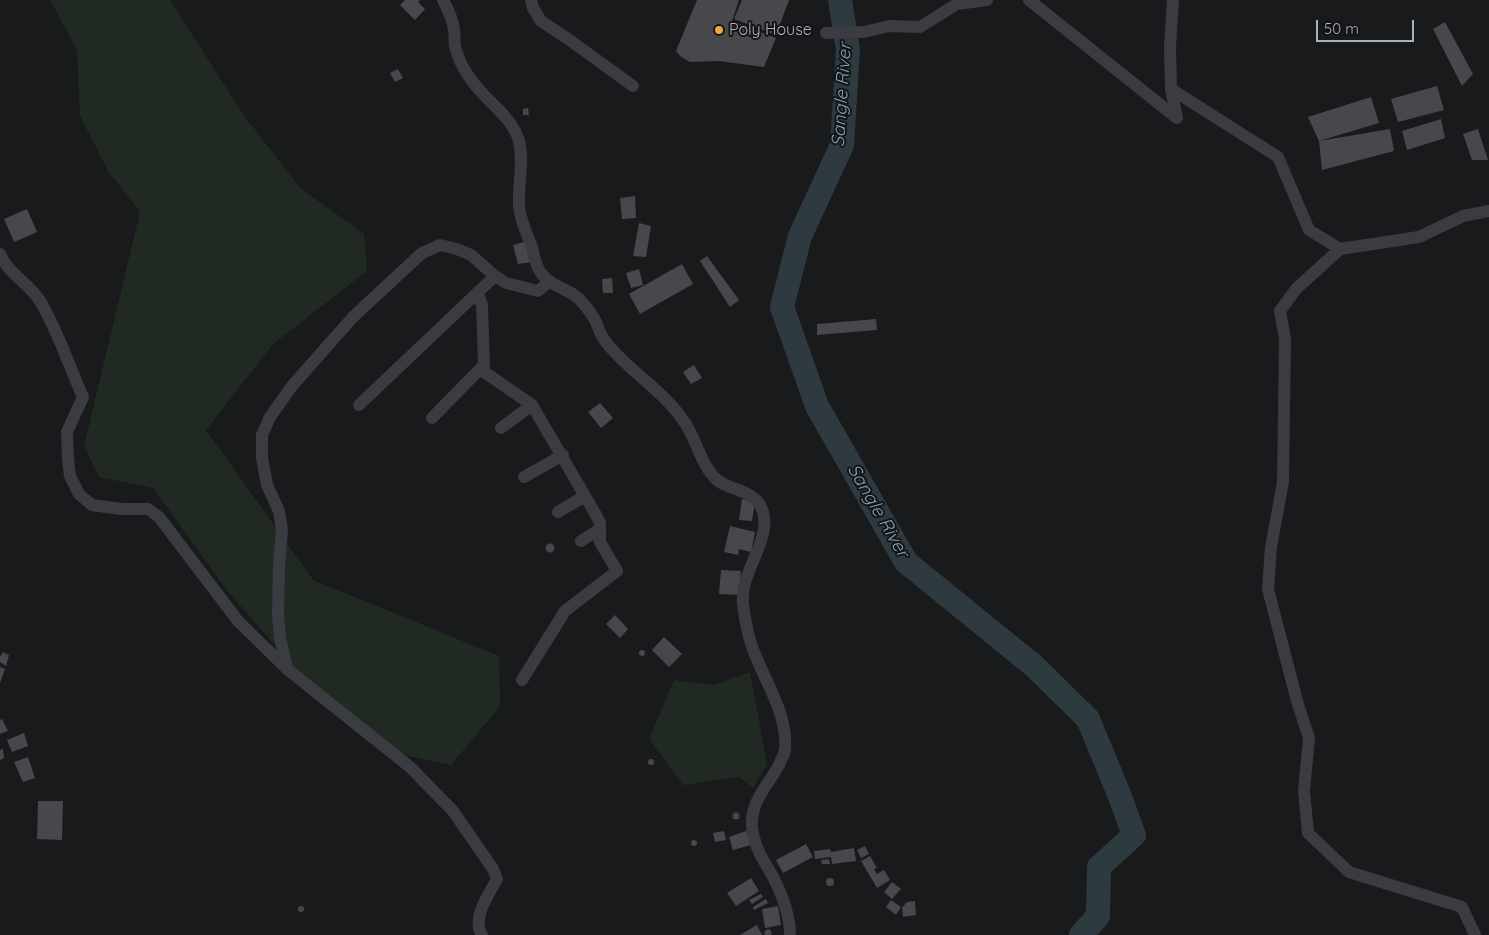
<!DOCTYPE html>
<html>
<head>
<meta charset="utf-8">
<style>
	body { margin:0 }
	#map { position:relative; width:1489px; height:935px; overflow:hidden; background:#191a1c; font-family:Quicksand,sans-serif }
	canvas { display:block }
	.scale { position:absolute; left:1316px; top:20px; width:98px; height:22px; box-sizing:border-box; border:2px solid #acb2bb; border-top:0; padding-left:6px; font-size:15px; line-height:18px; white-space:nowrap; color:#acb2bb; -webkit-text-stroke:4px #141417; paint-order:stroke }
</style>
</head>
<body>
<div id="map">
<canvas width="1489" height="935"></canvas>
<div class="scale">50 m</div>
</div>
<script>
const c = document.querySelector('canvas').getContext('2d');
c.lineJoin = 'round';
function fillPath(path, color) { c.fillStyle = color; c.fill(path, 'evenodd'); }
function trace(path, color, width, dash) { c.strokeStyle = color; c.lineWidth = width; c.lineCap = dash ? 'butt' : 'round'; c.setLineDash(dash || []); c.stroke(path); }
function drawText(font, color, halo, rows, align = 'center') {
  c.font = font + ' Quicksand,sans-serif'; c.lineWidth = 4; c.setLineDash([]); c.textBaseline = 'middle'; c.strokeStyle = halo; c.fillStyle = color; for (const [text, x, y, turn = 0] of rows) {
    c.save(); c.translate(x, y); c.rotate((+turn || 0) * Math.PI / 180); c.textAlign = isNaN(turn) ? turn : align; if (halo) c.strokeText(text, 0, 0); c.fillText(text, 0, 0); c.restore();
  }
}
fillPath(new Path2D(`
	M 50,0 L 170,0 L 243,114 L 300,188 L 364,234 L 367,271 L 273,344 L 206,430 L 313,580 L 499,656 L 500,706 L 451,765 L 400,754 L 311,687 L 226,589 L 153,488 L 99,477 L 84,446 L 140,212 L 108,171 L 80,116 L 77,50 Z
	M 750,672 L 767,764 L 753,788 L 739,777 L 683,785 L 649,739 L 674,680 L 714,685 Z`), '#212a22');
trace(new Path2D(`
	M 840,0 L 848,50 L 842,145 L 800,236 L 782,307 L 817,406 L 906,562 L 1034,666 L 1088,719 L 1119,794 L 1134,835 L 1099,867 L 1098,916 L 1081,935`), '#2f3a40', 24);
fillPath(new Path2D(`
	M 405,0 L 420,0 L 418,2 L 425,9 L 415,20 L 400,5 Z
	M 697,0 L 739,0 L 732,21 L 776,38 L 764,67 L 719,61 L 690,62 L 680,56 L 676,51 Z
	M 742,0 L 789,0 L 776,35 L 734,19 Z
	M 1445,22 L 1473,74 L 1462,86 L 1433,29 Z
	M 398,69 L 403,78 L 395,82 L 390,73 Z
	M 1437,86 L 1444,110 L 1398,122 L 1391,99 Z
	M 1371,97 L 1379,123 L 1319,141 L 1308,117 Z
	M 528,108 L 529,115 L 523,115 L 523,109 Z
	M 1441,119 L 1445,138 L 1407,150 L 1402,131 Z
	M 1390,129 L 1394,151 L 1322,170 L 1319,141 Z
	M 1478,129 L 1488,160 L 1472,160 L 1463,134 Z
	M 635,196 L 636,218 L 622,219 L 620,198 Z
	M 27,209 L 37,232 L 14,242 L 4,219 Z
	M 639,223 L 651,226 L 646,257 L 633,256 Z
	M 527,241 L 532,262 L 518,264 L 513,245 Z
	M 707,256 L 739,300 L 730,307 L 700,261 Z
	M 682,264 L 693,284 L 640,314 L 629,294 Z
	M 639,269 L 643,285 L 631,288 L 626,273 Z
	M 612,278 L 613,293 L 603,293 L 602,279 Z
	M 876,319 L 877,330 L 817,335 L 817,324 Z
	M 694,365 L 702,378 L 691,384 L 683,372 Z
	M 600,403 L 613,418 L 601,428 L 588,412 Z
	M 742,499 L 755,501 L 752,521 L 739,520 Z
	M 730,526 L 755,532 L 751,552 L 739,549 L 738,555 L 724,552 Z
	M545.5 548a4.5 4.5 0 1 1 9 0a4.5 4.5 0 1 1-9 0Z
	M 721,570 L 741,571 L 739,595 L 719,594 Z
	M 615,615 L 628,629 L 620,638 L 606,624 Z
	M 664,637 L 682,654 L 669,667 L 652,650 Z
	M639 653a3 3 0 1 1 6 0a3 3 0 1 1-6 0Z
	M 3,652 L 9,655 L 6,666 L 0,662 L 0,657 Z
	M 0,667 L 5,669 L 0,683 Z
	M 2,719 L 8,731 L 0,734 L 0,720 Z
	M 24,733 L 28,746 L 12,752 L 7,740 Z
	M 3,749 L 4,758 L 0,760 L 0,750 Z
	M 28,757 L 35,778 L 23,782 L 14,762 Z
	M648 762a3 3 0 1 1 6 0a3 3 0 1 1-6 0Z
	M 38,801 L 63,801 L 62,840 L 37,839 Z
	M732.5 816a3.5 3.5 0 1 1 7 0a3.5 3.5 0 1 1-7 0Z
	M 724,831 L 726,840 L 715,842 L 713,833 Z
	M 746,831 L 751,845 L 733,850 L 729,837 Z
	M691 843a3 3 0 1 1 6 0a3 3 0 1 1-6 0Z
	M 806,844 L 813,857 L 783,873 L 776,860 Z
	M 865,846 L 869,854 L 861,858 L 857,850 Z
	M 854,848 L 856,861 L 832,864 L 831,857 L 815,859 L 814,851 L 830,849 L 831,852 Z
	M 870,856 L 877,868 L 874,869 L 877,874 L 884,870 L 890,880 L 877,888 L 861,861 Z
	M 829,859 L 830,864 L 822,864 L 821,860 Z
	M826 882a4 4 0 1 1 8 0a4 4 0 1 1-8 0Z
	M 751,878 L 759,891 L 736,906 L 727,893 Z
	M 892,882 L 901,889 L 892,899 L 884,892 Z
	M 761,894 L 763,897 L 752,904 L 749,900 Z
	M 766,899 L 768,903 L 754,910 L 753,907 Z
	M 891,900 L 901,907 L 896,915 L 886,907 Z
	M 915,901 L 916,915 L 903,917 L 902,908 L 907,902 Z
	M298 909a3 3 0 1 1 6 0a3 3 0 1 1-6 0Z
	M 778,906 L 781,925 L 765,928 L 762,909 Z
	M 757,925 L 762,935 L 740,935 Z
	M764.5 933a3.5 3.5 0 1 1 7 0a3.5 3.5 0 1 1-7 0Z`), '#46484c');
trace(new Path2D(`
	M 443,0 C 448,10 453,19 454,30 C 455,36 454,41 455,47 C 458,58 465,72 472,81 C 486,101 512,116 519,141 C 524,161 518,185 519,206 C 520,220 527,234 532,247 C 534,255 536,267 541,273 C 550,286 566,288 577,297 C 583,302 590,312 594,318 C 598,325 599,332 603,338 C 625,369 661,388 683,420 C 696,437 699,461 714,477 C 725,490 751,489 760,505 C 777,536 739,570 743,604 C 745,621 749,641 756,657 C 768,686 788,717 785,750 C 784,755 781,760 779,765 C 766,789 747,804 753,834 C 756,849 763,860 771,873 C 781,892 790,913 790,935
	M 531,0 L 533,8 L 541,21 L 571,41 L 633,86
	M 1029,0 L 1177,118 L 1171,89 L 1278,157 L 1309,230 L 1340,249 L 1419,237 L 1463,216 L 1489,211
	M 826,33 L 864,32 L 889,26 L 920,27 L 957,4 L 987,0
	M 1171,89 L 1170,46 L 1173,0
	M 1340,249 L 1296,289 L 1280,311 L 1285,339 L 1283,482 L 1271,547 L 1268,589 L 1297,701 L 1309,738 L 1304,791 L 1308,833 L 1349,872 L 1462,907 L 1475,935
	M 0,254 C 9,275 29,283 40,301 C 58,331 69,366 83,397 L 67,432 L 68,459 L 70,476 L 79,494 L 92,505 L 121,509 L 148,509 L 159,517 L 238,621 L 287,669 L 410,767 L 453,811 L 493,869 L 497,879 C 489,894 471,919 482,935
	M 480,369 L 532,405 L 501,428
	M 359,405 L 495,276
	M 432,418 L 484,365 L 482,305 L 478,294
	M 524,477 L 563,455
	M 558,512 L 585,496
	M 581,541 L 600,529
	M 287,668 L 280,638 L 278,614 L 279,565 L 282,530 L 279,511 L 267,485 L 262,458 L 262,435 L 270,417 L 292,386 L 353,317 L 422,253 L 440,245 L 457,249 L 471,255 L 495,276 L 506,283 L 538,291 L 550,281
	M 522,680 L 565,611 L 617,571 L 600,542 L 600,523 L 596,515 L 532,405`), '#3a3c41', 12);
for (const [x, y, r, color] of [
	[719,30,5,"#f0a53d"]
]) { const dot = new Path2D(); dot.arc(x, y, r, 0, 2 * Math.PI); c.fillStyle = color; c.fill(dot); trace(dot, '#141417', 2); }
drawText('16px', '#acb2bb', '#141417', [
	["Poly House",729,30]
], 'left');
drawText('italic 18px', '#84a2b5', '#141417', [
	["Sangle River",842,95,-86],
	["Sangle River",878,511,60]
]);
</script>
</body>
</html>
